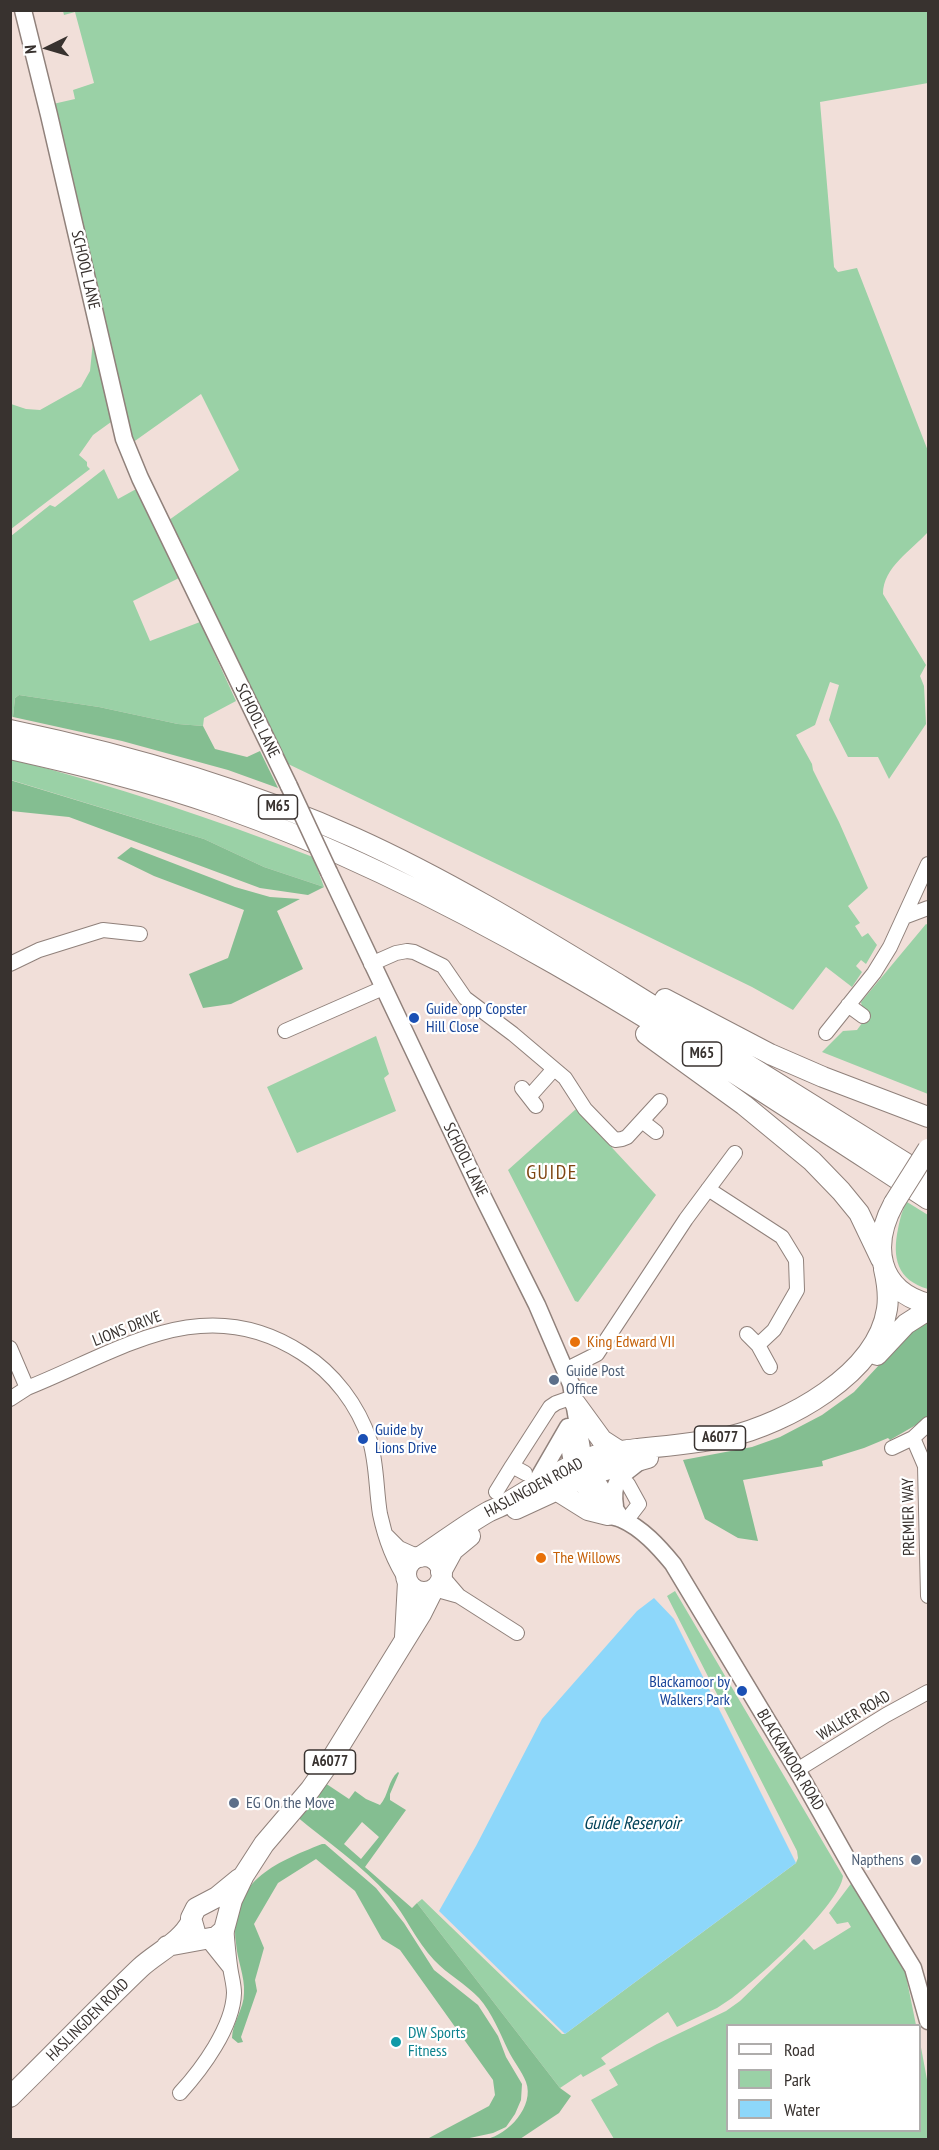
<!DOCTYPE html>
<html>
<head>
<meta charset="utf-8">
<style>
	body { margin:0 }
	#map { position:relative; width:939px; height:2150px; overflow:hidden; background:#f1dfd9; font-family:"PT Sans Narrow",sans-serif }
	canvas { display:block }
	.frame { position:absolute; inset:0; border:12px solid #38322f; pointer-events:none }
	.legend { position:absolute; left:726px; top:2024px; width:195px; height:108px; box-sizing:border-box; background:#fff; border:2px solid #afadac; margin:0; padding:8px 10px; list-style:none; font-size:18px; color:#38322f }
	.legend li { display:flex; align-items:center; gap:12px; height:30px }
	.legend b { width:30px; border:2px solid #afadac }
	.north { position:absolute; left:18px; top:18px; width:60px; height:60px; -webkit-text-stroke:4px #fff; paint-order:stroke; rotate:265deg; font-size:16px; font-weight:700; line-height:24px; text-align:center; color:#38322f }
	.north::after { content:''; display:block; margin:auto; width:21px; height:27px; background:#38322f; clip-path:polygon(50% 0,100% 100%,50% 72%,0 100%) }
</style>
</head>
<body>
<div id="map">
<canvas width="939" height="2150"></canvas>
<div class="frame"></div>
<ul class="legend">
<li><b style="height:8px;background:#fff"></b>Road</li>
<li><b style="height:16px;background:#9ad1a6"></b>Park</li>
<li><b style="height:16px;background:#8dd7fa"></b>Water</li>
</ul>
<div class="north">N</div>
</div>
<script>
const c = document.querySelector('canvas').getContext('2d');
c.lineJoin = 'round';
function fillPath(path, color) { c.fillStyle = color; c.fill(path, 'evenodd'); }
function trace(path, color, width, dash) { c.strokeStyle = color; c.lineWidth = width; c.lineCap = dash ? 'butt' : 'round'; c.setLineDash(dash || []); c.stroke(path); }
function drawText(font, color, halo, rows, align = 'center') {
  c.font = font + ' "PT Sans Narrow",sans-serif'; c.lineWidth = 4.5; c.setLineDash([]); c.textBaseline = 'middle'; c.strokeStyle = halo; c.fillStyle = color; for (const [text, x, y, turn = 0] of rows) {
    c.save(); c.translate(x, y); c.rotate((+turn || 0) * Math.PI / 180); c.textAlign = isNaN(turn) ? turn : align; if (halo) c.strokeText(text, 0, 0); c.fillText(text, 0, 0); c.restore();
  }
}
fillPath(new Path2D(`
	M 63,11 L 928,11 L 928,83 L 820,102 L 834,267 L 838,272 L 857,268 L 928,451 L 928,532 C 912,550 883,567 883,594 L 926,665 L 920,676 L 924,686 L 926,724 L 889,779 L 878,757 L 848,757 L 829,720 L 839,685 L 830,682 L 815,725 L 796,735 L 812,764 L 813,770 L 839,822 L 868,888 L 848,906 L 860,923 L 855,926 L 862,937 L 868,933 L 877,945 L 866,964 L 861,960 L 856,966 L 862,972 L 852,987 L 826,967 L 793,1010 L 752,987 L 645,935 L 286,763 L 169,520 L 239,470 L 201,394 L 132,443 L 53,104 L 75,99 L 73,90 L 94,83 L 75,12 L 64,15 Z
	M 93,341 L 111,422 L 93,435 L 79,455 L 87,462 L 87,466 L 90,469 L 11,529 L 11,404 L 26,409 L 40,410 L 81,387 L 90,371 Z
	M 104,469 L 118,499 L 138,488 L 181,577 L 133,601 L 150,641 L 200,622 L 236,701 L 204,718 L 203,726 L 178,724 L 99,707 L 19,695 L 15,698 L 13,717 L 11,716 L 11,536 L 50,505 L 55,507 Z
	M 10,759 C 114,785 213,819 313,857 L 324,887 L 264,867 L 204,839 L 11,780 Z
	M 926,924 L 928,925 L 928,1094 L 822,1052 L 843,1031 L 857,1030 L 868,1015 L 862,1008 L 861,1002 Z
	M 376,1036 L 389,1074 L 384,1078 L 396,1111 L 297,1153 L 267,1087 Z
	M 576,1109 L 656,1195 L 578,1302 L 575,1301 L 508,1170 Z
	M 907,1202 L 928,1215 L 928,1289 C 897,1280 892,1258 898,1229 C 900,1219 902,1210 907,1202 Z
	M 675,1591 L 843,1876 C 840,1905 758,1978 732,1998 L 717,2008 L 677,2027 L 668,2012 L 601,2058 L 606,2064 L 583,2077 L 581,2074 L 560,2088 L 417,1903 L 422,1899 L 562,2034 L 565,2034 L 796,1863 L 798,1858 L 797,1851 L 667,1596 Z
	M 853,1881 L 905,1971 L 916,2025 L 728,2026 L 728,2130 L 920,2130 L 920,2042 L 928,2085 L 928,2139 L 614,2139 L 591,2100 L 618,2085 L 609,2070 L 657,2044 L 726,2011 L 740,2001 L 804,1939 L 814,1950 L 851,1927 L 848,1922 L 837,1924 L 829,1913 Z`), '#9ad1a6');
fillPath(new Path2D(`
	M 19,695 L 99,707 L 178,724 L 203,726 L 215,749 L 247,757 L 260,751 L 278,788 L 228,770 L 122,741 L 13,717 L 15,698 Z
	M 10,780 L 204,839 L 264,867 L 324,887 L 308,895 L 260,888 L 69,817 L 11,811 Z
	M 131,847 L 235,887 L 270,897 L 300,899 L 277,911 L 303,969 L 231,1004 L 203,1008 L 189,974 L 228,958 L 244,910 L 154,876 L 117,858 Z
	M 928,1321 L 928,1418 L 890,1440 L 888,1438 L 864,1448 L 822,1461 L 823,1466 L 743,1480 L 758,1541 L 738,1538 L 705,1519 L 683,1460 L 752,1447 L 780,1437 L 822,1415 L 854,1392 L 906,1336 Z
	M 398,1772 L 399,1773 L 390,1794 L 390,1800 L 406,1810 L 365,1867 L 412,1908 L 417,1903 L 560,2088 L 571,2096 L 559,2113 L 520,2139 L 486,2139 C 508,2135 535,2106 526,2082 C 522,2071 513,2061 508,2050 C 500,2033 492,2013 479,1998 C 466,1984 447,1974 434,1960 C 416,1941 406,1916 389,1896 C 363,1866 327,1842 296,1816 L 325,1783 L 349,1799 L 355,1791 L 366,1799 L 380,1805 C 389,1795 388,1780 398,1772 ZM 362,1822 L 379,1837 L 361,1859 L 344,1844 Z
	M 322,1844 L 325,1844 L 376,1888 L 404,1923 L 434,1970 L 478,2005 L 498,2036 L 506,2057 L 522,2084 L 521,2100 L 515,2114 L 506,2127 L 493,2133 L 465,2139 L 429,2138 L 489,2106 L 495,2095 L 493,2080 L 400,1950 L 382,1939 L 355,1891 L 316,1859 L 278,1883 L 254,1924 L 264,1948 L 255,1980 L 257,1991 L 241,2037 L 243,2042 L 238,2043 L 232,2038 C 232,2023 244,2009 244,1993 C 245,1976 237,1960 236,1943 C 229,1882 274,1863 322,1844 Z`), '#84be91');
fillPath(new Path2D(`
	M 654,1598 L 674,1619 L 796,1863 L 565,2034 L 439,1911 L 476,1846 L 542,1719 L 637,1611 Z`), '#8dd7fa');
const minor = new Path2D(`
	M 904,917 L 928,908
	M 10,964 L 39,950 L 103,930 L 140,934
	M 371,964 L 396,953 L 407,951 L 414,952 L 443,966 L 465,998 L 513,1034 L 565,1078 L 585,1109 L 615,1140 L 622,1139 L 627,1137 L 660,1101
	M 848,1005 L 863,1016
	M 285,1031 L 383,988
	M 826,1033 L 874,973 L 890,947 L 928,864
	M 522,1088 L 536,1106
	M 529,1097 L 554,1069
	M 642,1121 L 656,1132
	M 708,1189 L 782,1237 L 796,1260 L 797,1290 L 774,1330 L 758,1345
	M 747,1334 L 758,1345 L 770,1367
	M 10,1348 L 27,1388
	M 565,1370 L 597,1354 L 686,1219 L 735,1153
	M 10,1399 L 27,1388 C 120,1351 204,1289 302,1353 C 334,1373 358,1405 370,1441 C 377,1465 376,1490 380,1514 C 385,1538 393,1560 407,1581
	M 913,1438 L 925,1466 L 928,1596
	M 892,1448 L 913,1438 L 928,1424
	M 512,1466 L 550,1407 L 556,1403 L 573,1397
	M 496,1492 L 512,1466 L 525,1473
	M 626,1521 L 639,1504 L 628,1484
	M 387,1536 L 399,1548 L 419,1557
	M 434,1589 L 459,1596 L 441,1575
	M 459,1596 L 517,1633
	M 797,1770 L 886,1715 L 928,1692
	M 206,1938 L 230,1968
	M 180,2093 C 202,2069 233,2027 234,1993 C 234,1984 231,1975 230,1966 C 228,1952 227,1938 226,1925`);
const major = new Path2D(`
	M 23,10 L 49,115 L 124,439 L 140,478 L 289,786
	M 329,872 L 481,1193 L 537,1305 L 571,1384 L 582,1449 L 586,1460 L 592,1474 L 621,1518
	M 568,1430 C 569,1439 569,1448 571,1457 C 575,1473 593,1506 608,1515 C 612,1517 617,1517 621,1519 C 642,1528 659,1547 673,1564 L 797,1770 L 855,1873 L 913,1968 L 928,2021
	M 535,1484 L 568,1427
	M 615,1506 C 611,1480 621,1476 639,1462`);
const highway = new Path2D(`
	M 10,730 C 129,755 244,788 355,838 C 448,880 534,933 621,986 C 724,1049 826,1113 928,1177
	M 10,749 C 81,765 152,782 220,806 C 472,895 705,1054 928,1199
	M 665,999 L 770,1054 L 823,1077 L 928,1117
	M 646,1034 L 744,1105 L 812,1161 L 841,1191 L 859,1213 L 881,1259
	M 894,1203 C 871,1245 877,1290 928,1304
	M 877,1355 L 906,1324 L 928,1310
	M 575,1403 L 602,1440 L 619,1451
	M 556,1490 L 588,1510 L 608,1515
	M 516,1509 L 592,1474 L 648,1458
	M406 1574a18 18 0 1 1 36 0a18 18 0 1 1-36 0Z
	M 420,1557 C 443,1542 465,1525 488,1512 C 494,1509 500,1507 505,1504 C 536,1486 563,1467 597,1455 C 610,1451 624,1451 637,1449 C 667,1446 698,1443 728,1437 C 786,1423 877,1375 887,1309 C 889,1296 887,1282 884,1269
	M 441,1572 L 453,1550 L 470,1536
	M 405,1637 L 408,1582
	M 195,1932 L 191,1918 L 196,1908 L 217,1897 L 239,1879
	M 167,1946 L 216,1937 L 224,1930 L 232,1900 L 244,1875 L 264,1844 L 310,1790 L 329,1763 L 421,1614 L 433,1590
	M 10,2097 C 54,2054 96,2010 140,1968 C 156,1953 181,1942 191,1922`);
trace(minor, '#90817b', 16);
trace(major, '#90817b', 19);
trace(highway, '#90817b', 22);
trace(minor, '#fff', 14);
trace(major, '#fff', 16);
trace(highway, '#fff', 20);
const majorBridge = new Path2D(`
	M 289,786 L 329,872`);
const highwayBridge = new Path2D(`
	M 894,1203 L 928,1149`);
trace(majorBridge, '#90817b', 19, []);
trace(highwayBridge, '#90817b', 22, []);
trace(majorBridge, '#fff', 16);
trace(highwayBridge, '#fff', 20);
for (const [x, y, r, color] of [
	[414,1018,6,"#1a4fb4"],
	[575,1342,6,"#e8710a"],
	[554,1380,6,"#5c6f8a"],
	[363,1439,6,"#1a4fb4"],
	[541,1558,6,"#e8710a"],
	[742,1691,6,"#1a4fb4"],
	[234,1803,6,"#5c6f8a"],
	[916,1860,6,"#5c6f8a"],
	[396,2042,6,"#0f9aa8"]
]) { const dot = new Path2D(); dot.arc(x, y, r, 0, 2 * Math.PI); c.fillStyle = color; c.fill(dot); trace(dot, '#fff', 2); }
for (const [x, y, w] of [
	[278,807,39],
	[702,1054,39],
	[720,1438,51],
	[330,1762,51]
]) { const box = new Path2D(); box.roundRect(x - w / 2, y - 12, w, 24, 4.5); c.fillStyle = '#fff'; c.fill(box); trace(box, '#38322f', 1.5); }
drawText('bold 15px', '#38322f', null, [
	["M65",278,807],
	["M65",702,1054],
	["A6077",720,1438],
	["A6077",330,1762]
]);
drawText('16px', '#38322f', '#fff', [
	["SCHOOL LANE",85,270,77],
	["SCHOOL LANE",257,721,64],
	["SCHOOL LANE",465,1160,64],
	["LIONS DRIVE",127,1329,-21],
	["HASLINGDEN ROAD",534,1488,-28],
	["PREMIER WAY",909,1517,-91],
	["WALKER ROAD",854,1716,-31],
	["BLACKAMOOR ROAD",790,1760,59],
	["HASLINGDEN ROAD",88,2020,-45]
]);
drawText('16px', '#164399', '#fff', [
	["Guide opp Copster",426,1009],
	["Hill Close",426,1027],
	["Guide by",375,1430],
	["Lions Drive",375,1448],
	["Blackamoor by",730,1682,"right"],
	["Walkers Park",730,1700,"right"]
], 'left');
drawText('16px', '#c56008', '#fff', [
	["King Edward VII",587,1342],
	["The Willows",553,1558]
], 'left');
drawText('16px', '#4e5e75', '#fff', [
	["Guide Post",566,1371],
	["Office",566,1389],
	["EG On the Move",246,1803],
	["Napthens",904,1860,"right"]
], 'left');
drawText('16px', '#0d838f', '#fff', [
	["DW Sports",408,2033],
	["Fitness",408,2051]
], 'left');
drawText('italic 18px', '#00435a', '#fff', [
	["Guide Reservoir",632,1824]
]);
c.letterSpacing = '1.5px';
drawText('20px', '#7f4611', '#fff', [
	["GUIDE",552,1173]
]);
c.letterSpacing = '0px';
</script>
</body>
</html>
